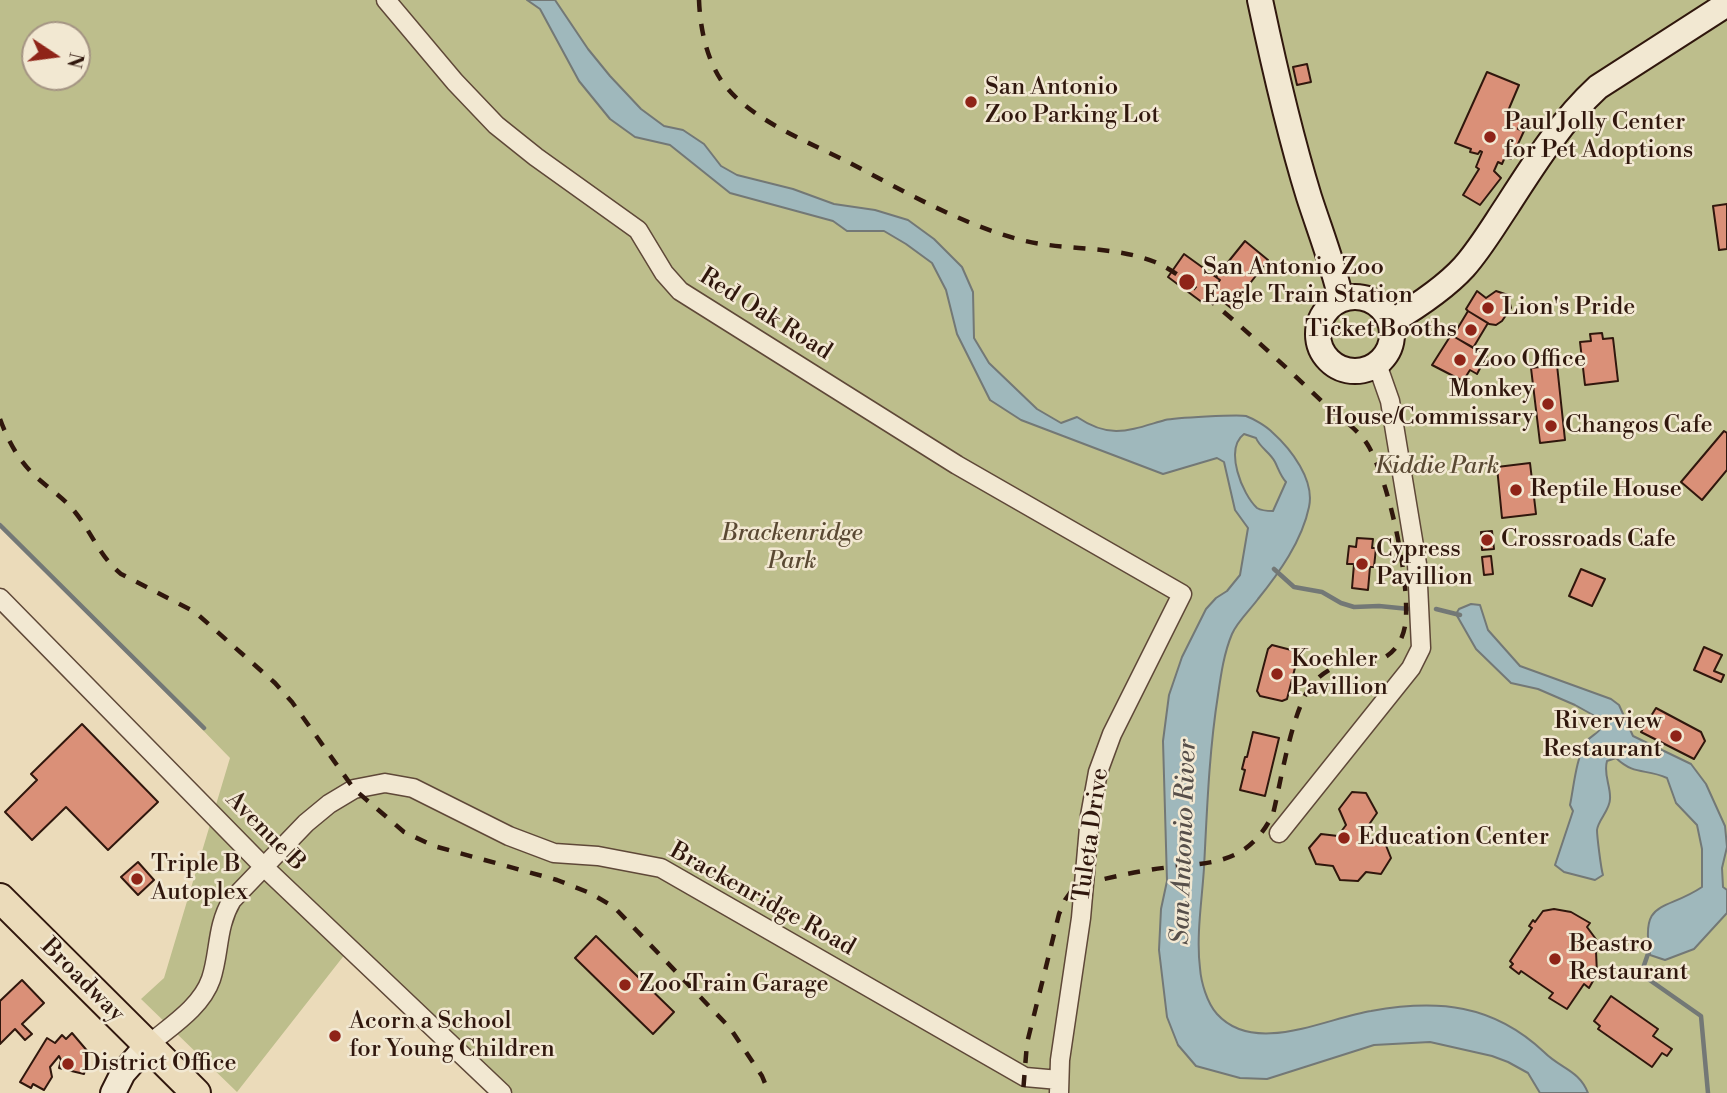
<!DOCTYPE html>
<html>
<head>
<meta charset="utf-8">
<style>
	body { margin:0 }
	#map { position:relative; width:1727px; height:1093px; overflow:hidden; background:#ebdbba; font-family:"Libre Bodoni",serif }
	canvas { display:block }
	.north { position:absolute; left:21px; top:21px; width:70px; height:70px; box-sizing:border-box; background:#f2e8d2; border:2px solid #a49483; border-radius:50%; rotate:103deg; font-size:19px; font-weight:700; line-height:28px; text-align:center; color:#30170d }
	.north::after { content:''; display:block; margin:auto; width:24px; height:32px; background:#8f2418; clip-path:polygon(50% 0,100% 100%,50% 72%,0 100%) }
</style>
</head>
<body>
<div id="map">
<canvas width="1727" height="1093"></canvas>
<div class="north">N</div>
</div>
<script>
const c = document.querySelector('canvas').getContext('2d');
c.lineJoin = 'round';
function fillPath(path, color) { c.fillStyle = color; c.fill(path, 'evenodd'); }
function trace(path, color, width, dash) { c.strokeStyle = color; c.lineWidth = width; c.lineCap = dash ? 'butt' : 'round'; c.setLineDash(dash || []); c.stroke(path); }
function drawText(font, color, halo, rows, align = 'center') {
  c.font = font + ' "Libre Bodoni",serif'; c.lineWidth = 5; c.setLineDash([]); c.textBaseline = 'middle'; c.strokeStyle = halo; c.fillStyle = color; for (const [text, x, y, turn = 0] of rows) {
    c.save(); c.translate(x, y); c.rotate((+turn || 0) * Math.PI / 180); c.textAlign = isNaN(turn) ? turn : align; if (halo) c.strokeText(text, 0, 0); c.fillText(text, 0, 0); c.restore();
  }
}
fillPath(new Path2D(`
	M 0,0 L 1727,0 L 1727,1093 L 513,1093 L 353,944 L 237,1092 L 141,999 L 164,978 L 230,758 L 0,522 ZM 35,35 L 77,35 L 77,77 L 35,77 Z`), '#bdbe8c');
const water = new Path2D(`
	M 527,0 L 555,0 L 588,49 L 610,76 L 641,109 L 664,126 L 683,130 L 704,144 L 721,166 L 737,175 L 793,189 L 834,204 L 875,210 L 908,220 L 934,239 L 962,267 L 973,292 L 974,338 L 989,363 L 1037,409 L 1061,423 L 1077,417 C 1111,440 1130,430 1165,420 C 1174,418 1239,414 1246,416 C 1254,419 1266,426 1272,432 C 1291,449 1315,480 1309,507 C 1302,541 1279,573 1258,599 C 1250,610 1237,622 1232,634 C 1224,653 1221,674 1218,695 C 1209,752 1207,810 1204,868 C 1202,900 1196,936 1200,968 C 1201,982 1207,1003 1217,1014 C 1255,1056 1326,1018 1371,1011 C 1438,999 1493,1004 1544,1052 C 1561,1069 1579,1070 1588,1093 L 1540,1093 L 1528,1073 L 1508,1062 L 1492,1056 L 1430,1042 L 1374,1045 L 1267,1079 L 1240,1078 L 1196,1066 L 1178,1045 L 1167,1017 L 1159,950 L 1161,909 L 1167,881 L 1163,741 L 1169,695 L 1182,657 L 1206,609 L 1216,598 L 1227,591 L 1240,575 L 1248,528 L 1235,510 L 1224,462 L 1217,458 L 1163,474 L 1021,420 L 990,400 L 957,334 L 946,290 L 932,263 L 906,244 L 884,231 L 847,231 L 833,221 L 730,193 L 670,145 L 635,137 L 610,119 L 579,81 L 540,9 ZM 1244,434 L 1256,438 C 1260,448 1270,452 1275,462 C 1279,470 1280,475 1286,482 L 1273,511 C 1267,511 1262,511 1257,508 C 1242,494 1224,449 1244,434 Z
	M 1471,604 L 1480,605 L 1488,630 L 1520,666 L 1611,699 L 1619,705 L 1633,736 L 1691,764 L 1706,784 L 1725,826 L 1727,847 L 1722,868 L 1723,887 L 1727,890 L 1727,913 L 1694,949 L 1665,960 L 1650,955 C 1640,898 1665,912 1702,887 L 1702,849 L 1697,825 L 1676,803 L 1667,778 C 1645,768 1635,776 1616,758 L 1607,761 C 1603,775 1611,786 1610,799 C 1610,810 1598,820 1597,830 C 1597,836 1601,869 1603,875 L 1595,880 L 1564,872 L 1555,865 L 1573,811 L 1570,805 C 1574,785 1576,759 1586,742 C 1591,735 1599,734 1602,726 L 1593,715 L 1575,705 L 1538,689 L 1511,683 L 1476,649 L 1456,614 L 1459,609 Z`);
fillPath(water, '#9fb8bc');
trace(water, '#737876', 2);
trace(new Path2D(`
	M 0,525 L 204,728
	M 1274,569 L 1294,587 L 1322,592 L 1341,603 L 1354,607 L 1379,606 L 1409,609
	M 1436,609 L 1460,615
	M 1650,948 L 1641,974 L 1701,1016 L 1708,1093`), '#737876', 4.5);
const building = new Path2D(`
	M 1307,64 L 1311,82 L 1297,85 L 1293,67 Z
	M 1487,72 L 1519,85 L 1508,111 L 1523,118 L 1518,129 L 1524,131 L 1511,159 L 1505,157 L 1502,164 L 1498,162 L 1494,171 L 1501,178 L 1480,205 L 1463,195 L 1479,169 L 1476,167 L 1482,152 L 1480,151 L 1478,154 L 1470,152 L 1471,149 L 1455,143 Z
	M 1727,204 L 1727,249 L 1719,250 L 1713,206 Z
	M 1245,241 L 1268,260 L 1231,308 L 1211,292 L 1220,280 L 1216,277 Z
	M 1184,254 L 1220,280 L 1203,303 L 1168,277 Z
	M 1477,291 L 1486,298 L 1496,291 L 1508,295 L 1511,308 L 1502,321 L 1496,325 L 1489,324 L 1468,311 L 1466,309 Z
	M 1468,311 L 1488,323 L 1473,348 L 1453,336 Z
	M 1602,333 L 1603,339 L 1613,338 L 1618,381 L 1585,385 L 1580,342 L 1591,341 L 1590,334 Z
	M 1451,335 L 1487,355 L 1477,374 L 1470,370 L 1463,381 L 1432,365 Z
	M 1557,365 L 1565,440 L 1540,443 L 1531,368 Z
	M 1724,431 L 1727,433 L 1727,470 L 1702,500 L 1681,482 Z
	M 1530,463 L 1536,514 L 1502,518 L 1497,467 Z
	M 1492,531 L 1494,549 L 1482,550 L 1481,532 Z
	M 1357,538 L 1373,539 L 1372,548 L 1376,548 L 1374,567 L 1370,567 L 1368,590 L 1352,588 L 1354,564 L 1347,564 L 1349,546 L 1356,547 Z
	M 1491,556 L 1493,574 L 1484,575 L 1482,557 Z
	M 1581,569 L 1605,579 L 1592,606 L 1569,596 Z
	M 1272,645 L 1295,651 L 1298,656 L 1287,699 L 1282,701 L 1260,696 L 1257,691 L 1268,649 Z
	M 1704,647 L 1722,655 L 1714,671 L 1724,675 L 1721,682 L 1694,670 Z
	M 1656,708 L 1701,732 L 1705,741 L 1694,759 L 1641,732 Z
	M 82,724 L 158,802 L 108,850 L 66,807 L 32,840 L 5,812 L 37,780 L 31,774 Z
	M 1253,732 L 1279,738 L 1265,796 L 1240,790 L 1245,770 L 1242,769 L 1245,757 L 1247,757 Z
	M 1352,792 L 1366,793 L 1377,813 L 1368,826 L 1371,840 L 1385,843 L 1391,858 L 1381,874 L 1366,872 L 1358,881 L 1340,880 L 1333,866 L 1316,864 L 1309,848 L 1321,834 L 1338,836 L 1346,825 L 1339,809 Z
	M 138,862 L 154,880 L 138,895 L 121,877 Z
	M 1554,909 L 1571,912 L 1590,923 L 1587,927 L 1598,942 L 1600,950 L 1596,951 L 1597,974 L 1589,988 L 1584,984 L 1567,1009 L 1549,998 L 1553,993 L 1521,971 L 1519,974 L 1510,967 L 1513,964 L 1510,961 L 1532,928 L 1529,926 L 1533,920 L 1535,922 L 1543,911 Z
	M 596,936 L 674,1012 L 653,1034 L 575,958 Z
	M 22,980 L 44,1003 L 22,1024 L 32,1034 L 25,1040 L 15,1029 L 0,1044 L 0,1001 Z
	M 1611,996 L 1658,1029 L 1653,1036 L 1672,1049 L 1667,1056 L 1662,1053 L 1652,1067 L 1598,1029 L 1600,1026 L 1594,1021 Z
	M 72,1033 L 89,1053 L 84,1074 L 59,1068 L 61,1060 L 59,1056 L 50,1067 L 52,1077 L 44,1090 L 33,1084 L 31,1088 L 20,1082 L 47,1038 L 55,1043 L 62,1035 L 66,1039 Z`);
fillPath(building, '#da9078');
trace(building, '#30170d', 2);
const street = new Path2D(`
	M 386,0 L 455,82 L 496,125 L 536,157 L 638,230 L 664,273 L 680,291 L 957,465 L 1182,594 L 1112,734 L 1098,772 L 1090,816 L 1081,918 L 1060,1060 L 1059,1093
	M 0,598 L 265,868 L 502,1093
	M 1279,833 L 1411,668 L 1421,648 L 1417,564 L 1390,401 L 1377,364
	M 147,1046 C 169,1027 201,1008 211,979 C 220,952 216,927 232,900 L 306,823 L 329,804 L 354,789 L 385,783 L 413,788 L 509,836 L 554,853 L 598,856 L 661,868 L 1025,1077 L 1059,1080`);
const secondary = new Path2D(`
	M 1260,0 C 1274,66 1289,132 1309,197 C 1320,231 1333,264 1341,299
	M1318 334a37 37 0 1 1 74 0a37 37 0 1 1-74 0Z
	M 1391,322 C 1416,307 1444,289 1464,267 C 1480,249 1493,227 1507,206 C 1534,164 1561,121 1598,87 L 1727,4
	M 113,1093 L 123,1073 L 147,1046`);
const primary = new Path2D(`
	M 0,898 L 196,1093`);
trace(street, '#5f4838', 21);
trace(secondary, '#30170d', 28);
trace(primary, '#30170d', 32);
trace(street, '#f2e8d2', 18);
trace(secondary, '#f2e8d2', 24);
trace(primary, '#ebdbba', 28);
trace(new Path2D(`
	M 699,0 C 700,27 706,57 721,80 C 747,119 809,142 850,163 C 905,192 961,224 1021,240 C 1065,251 1112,245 1155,262 C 1178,272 1198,291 1218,307 C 1256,339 1292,373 1328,407 C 1341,418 1361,432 1369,447 C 1390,486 1408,573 1406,617 C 1405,640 1393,659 1369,663 C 1361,664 1352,662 1344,664 C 1334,666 1323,673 1316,680 C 1293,701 1281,782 1273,814 C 1245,871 1202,861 1149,870 C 1124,874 1099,880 1075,886 L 1065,900 L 1059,914 L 1043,979 L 1027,1043 L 1023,1093
	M 0,419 C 8,441 18,459 34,475 C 48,488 64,498 75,512 C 92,533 100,557 121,574 L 195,612 L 275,683 L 292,702 L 354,789 L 404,832 L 434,846 L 557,880 L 590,893 L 614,907 L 730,1028 L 762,1076 L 769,1093`), '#30170d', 4.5, [12, 12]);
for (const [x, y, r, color] of [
	[971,102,7,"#8f2418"],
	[1490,137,7,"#8f2418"],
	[1187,282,9,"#8f2418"],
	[1488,308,7,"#8f2418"],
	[1471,330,7,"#8f2418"],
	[1460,360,7,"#8f2418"],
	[1548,404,7,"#8f2418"],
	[1551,426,7,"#8f2418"],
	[1516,490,7,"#8f2418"],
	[1487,540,7,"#8f2418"],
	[1362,564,7,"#8f2418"],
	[1277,674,7,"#8f2418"],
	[1676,736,7,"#8f2418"],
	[1344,838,7,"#8f2418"],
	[137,879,7,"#8f2418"],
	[1555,959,7,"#8f2418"],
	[625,985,7,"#8f2418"],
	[335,1036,7,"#8f2418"],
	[68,1064,7,"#8f2418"]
]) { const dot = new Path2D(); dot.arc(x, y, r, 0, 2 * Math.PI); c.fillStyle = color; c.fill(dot); trace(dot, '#f2e8d2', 2.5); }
drawText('24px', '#30170d', '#f2e8d2', [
	["San Antonio",985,88],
	["Zoo Parking Lot",985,116],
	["Paul Jolly Center",1504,123],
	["for Pet Adoptions",1504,151],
	["San Antonio Zoo",1203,268],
	["Eagle Train Station",1203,296],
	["Lion's Pride",1502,308],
	["Ticket Booths",1457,330,"right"],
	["Zoo Office",1474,360],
	["Monkey",1534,390,"right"],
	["House/Commissary",1534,418,"right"],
	["Changos Cafe",1565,426],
	["Reptile House",1530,490],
	["Crossroads Cafe",1501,540],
	["Cypress",1376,550],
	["Pavillion",1376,578],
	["Koehler",1291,660],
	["Pavillion",1291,688],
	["Riverview",1662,722,"right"],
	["Restaurant",1662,750,"right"],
	["Education Center",1358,838],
	["Triple B",151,865],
	["Autoplex",151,893],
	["Beastro",1569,945],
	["Restaurant",1569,973],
	["Zoo Train Garage",639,985],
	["Acorn a School",349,1022],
	["for Young Children",349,1050],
	["District Office",82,1064]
], 'left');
drawText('24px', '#30170d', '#f2e8d2', [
	["Red Oak Road",765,315,32],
	["Avenue B",265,832,45],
	["Tuleta Drive",1092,835,-82],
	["Brackenridge Road",762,900,29],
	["Broadway",82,981,45]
]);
drawText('italic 24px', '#5a4933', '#f2e8d2', [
	["Kiddie Park",1437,467],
	["Brackenridge",792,534],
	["Park",792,562]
]);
drawText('italic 26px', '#574f4a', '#f2e8d2', [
	["San Antonio River",1185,842,-88]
]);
</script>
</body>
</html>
